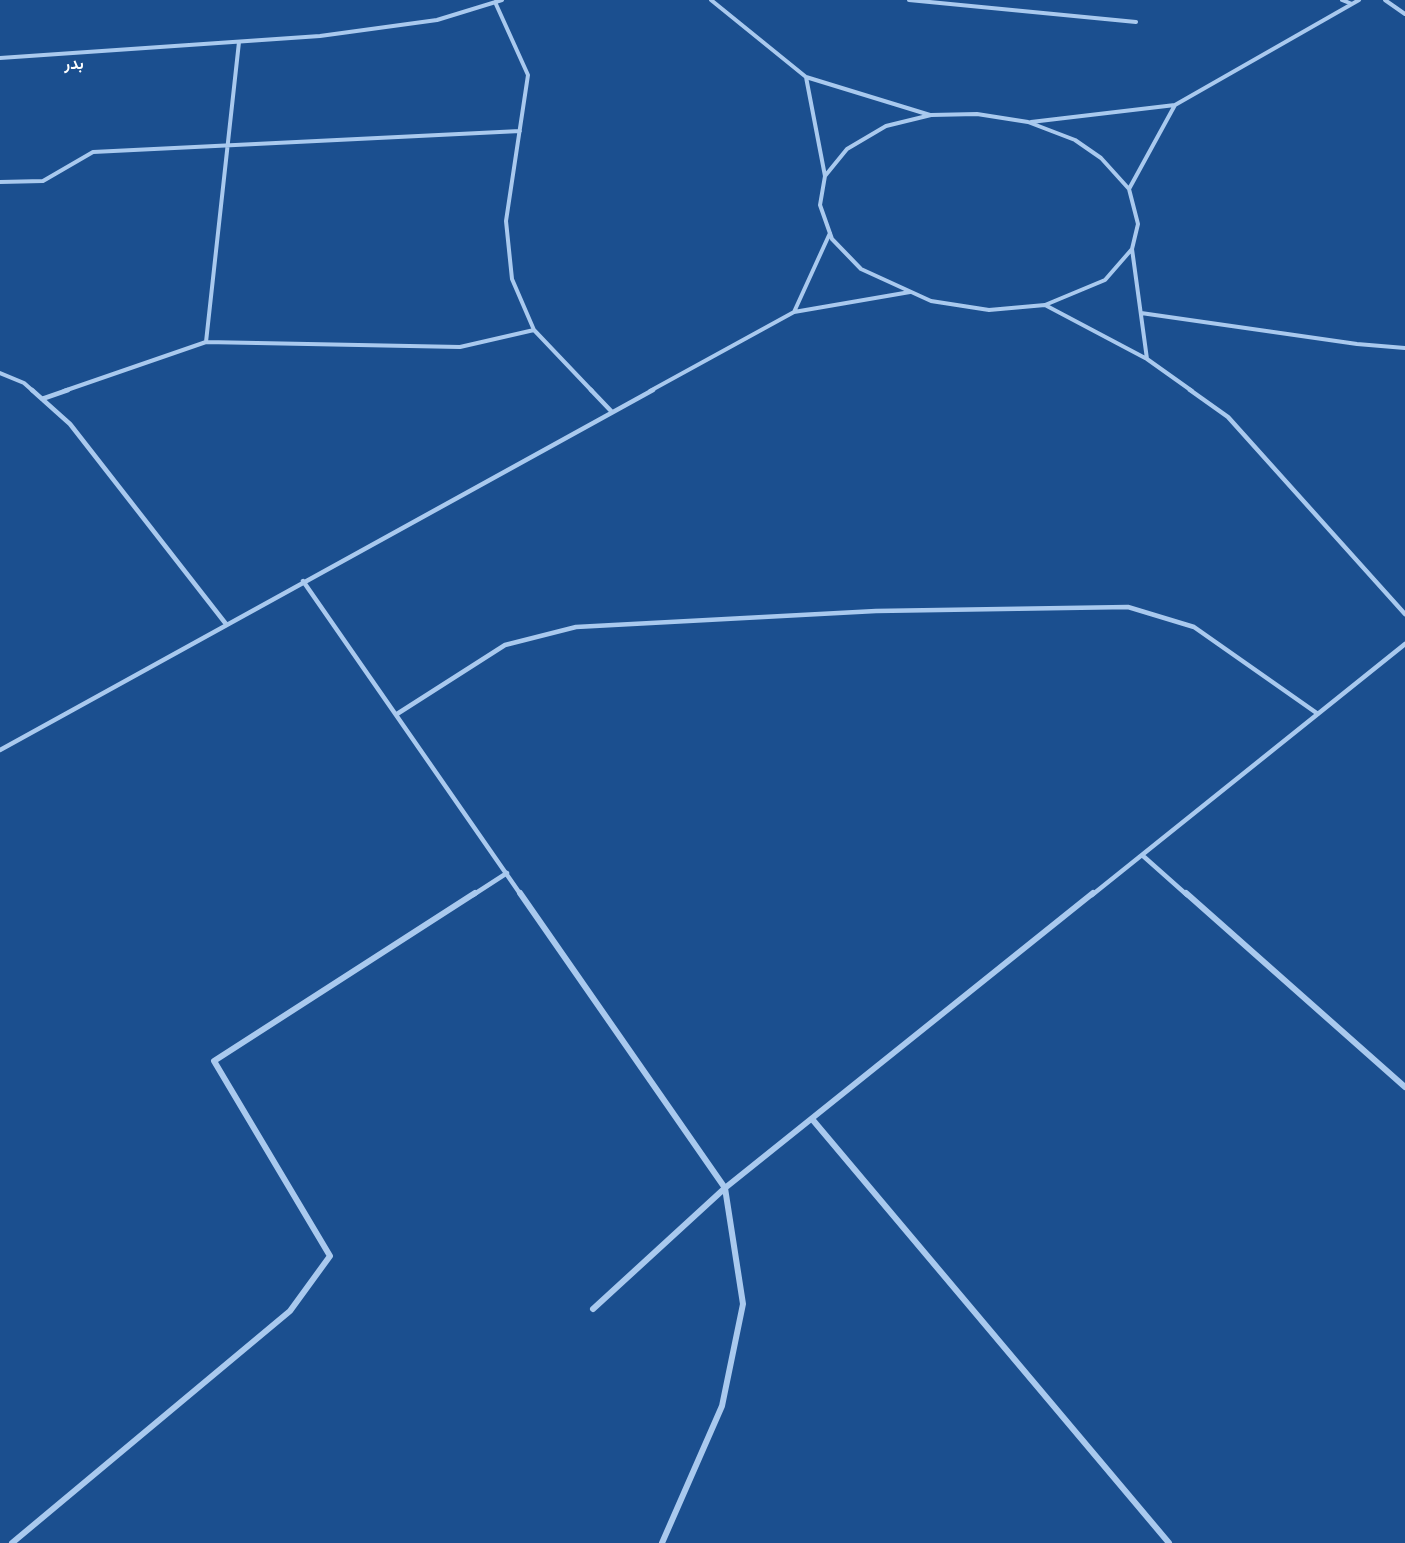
<!DOCTYPE html>
<html>
<head>
<meta charset="utf-8">
<style>
	body { margin:0 }
	canvas { display:block; background:#1b4f8f }
</style>
</head>
<body>
<canvas width="1405" height="1543"></canvas>
<script>
const c = document.querySelector('canvas').getContext('2d');
c.lineJoin = 'round';
function trace(path, color, width, dash) { c.strokeStyle = color; c.lineWidth = width; c.lineCap = dash ? 'butt' : 'round'; c.setLineDash(dash || []); c.stroke(path); }
function drawText(font, color, halo, rows, align = 'center') {
  c.font = font + ' "Source Sans 3",Vazirmatn,sans-serif'; c.lineWidth = 5; c.setLineDash([]); c.textBaseline = 'middle'; c.strokeStyle = halo; c.fillStyle = color; for (const [text, x, y, turn = 0] of rows) {
    c.save(); c.translate(x, y); c.rotate((+turn || 0) * Math.PI / 180); c.textAlign = isNaN(turn) ? turn : align; if (halo) c.strokeText(text, 0, 0); c.fillText(text, 0, 0); c.restore();
  }
}
trace(new Path2D(`
	M 711,0 L 806,77 L 930,115
	M 909,0 L 1136,22
	M 1342,0 L 1352,4
	M 1385,0 L 1405,14
	M 495,2 L 528,75 L 506,221 L 512,279 L 534,330 L 592,391
	M 0,58 L 320,36 L 437,20 L 502,0
	M 806,77 L 825,176
	M 977,114 L 1028,122 L 1075,140 L 1101,158 L 1129,189 L 1138,224 L 1132,249 L 1105,280 L 1045,305 L 989,310 L 931,301 L 861,269 L 832,239 L 820,205 L 825,176 L 847,149 L 886,126 L 931,115 Z
	M 1031,122 L 1175,105 L 1359,0
	M 0,182 L 43,181 L 93,152 L 520,131
	M 1129,189 L 1175,105
	M 1132,249 L 1147,359
	M 1045,305 L 1147,359 L 1192,391
	M 794,312 L 830,233
	M 1141,313 L 1357,344 L 1405,348
	M 206,342 L 239,42
	M 0,373 L 24,383 L 33,391
	M 64,391 L 206,342 L 460,347 L 534,330
	M 650,391 L 794,312 L 910,292`), '#a9c9ee', 4);
trace(new Path2D(`
	M 32,390 L 70,424 L 226,624
	M 591,390 L 612,412
	M 1190,390 L 1228,417 L 1405,614
	M 42,399 L 68,390
	M 303,581 L 521,895
	M 397,714 L 505,645 L 576,627 L 876,611 L 1128,607 L 1194,627 L 1318,714
	M 0,750 L 653,390
	M 1142,855 L 1187,895
	M 473,895 L 507,873
	M 1092,895 L 1405,644`), '#a9c9ee', 4.5);
trace(new Path2D(`
	M 520,893 L 725,1188 L 743,1304 L 722,1406 L 662,1543
	M 1186,893 L 1405,1087
	M 812,1119 L 1169,1543
	M 593,1309 L 725,1188 L 1093,893
	M 12,1543 L 290,1311 L 330,1256 L 214,1061 L 475,893`), '#a9c9ee', 6);
drawText('bold 16px', '#fff', '#1b4f8f', [
	["بدر",74,65]
]);
</script>
</body>
</html>
